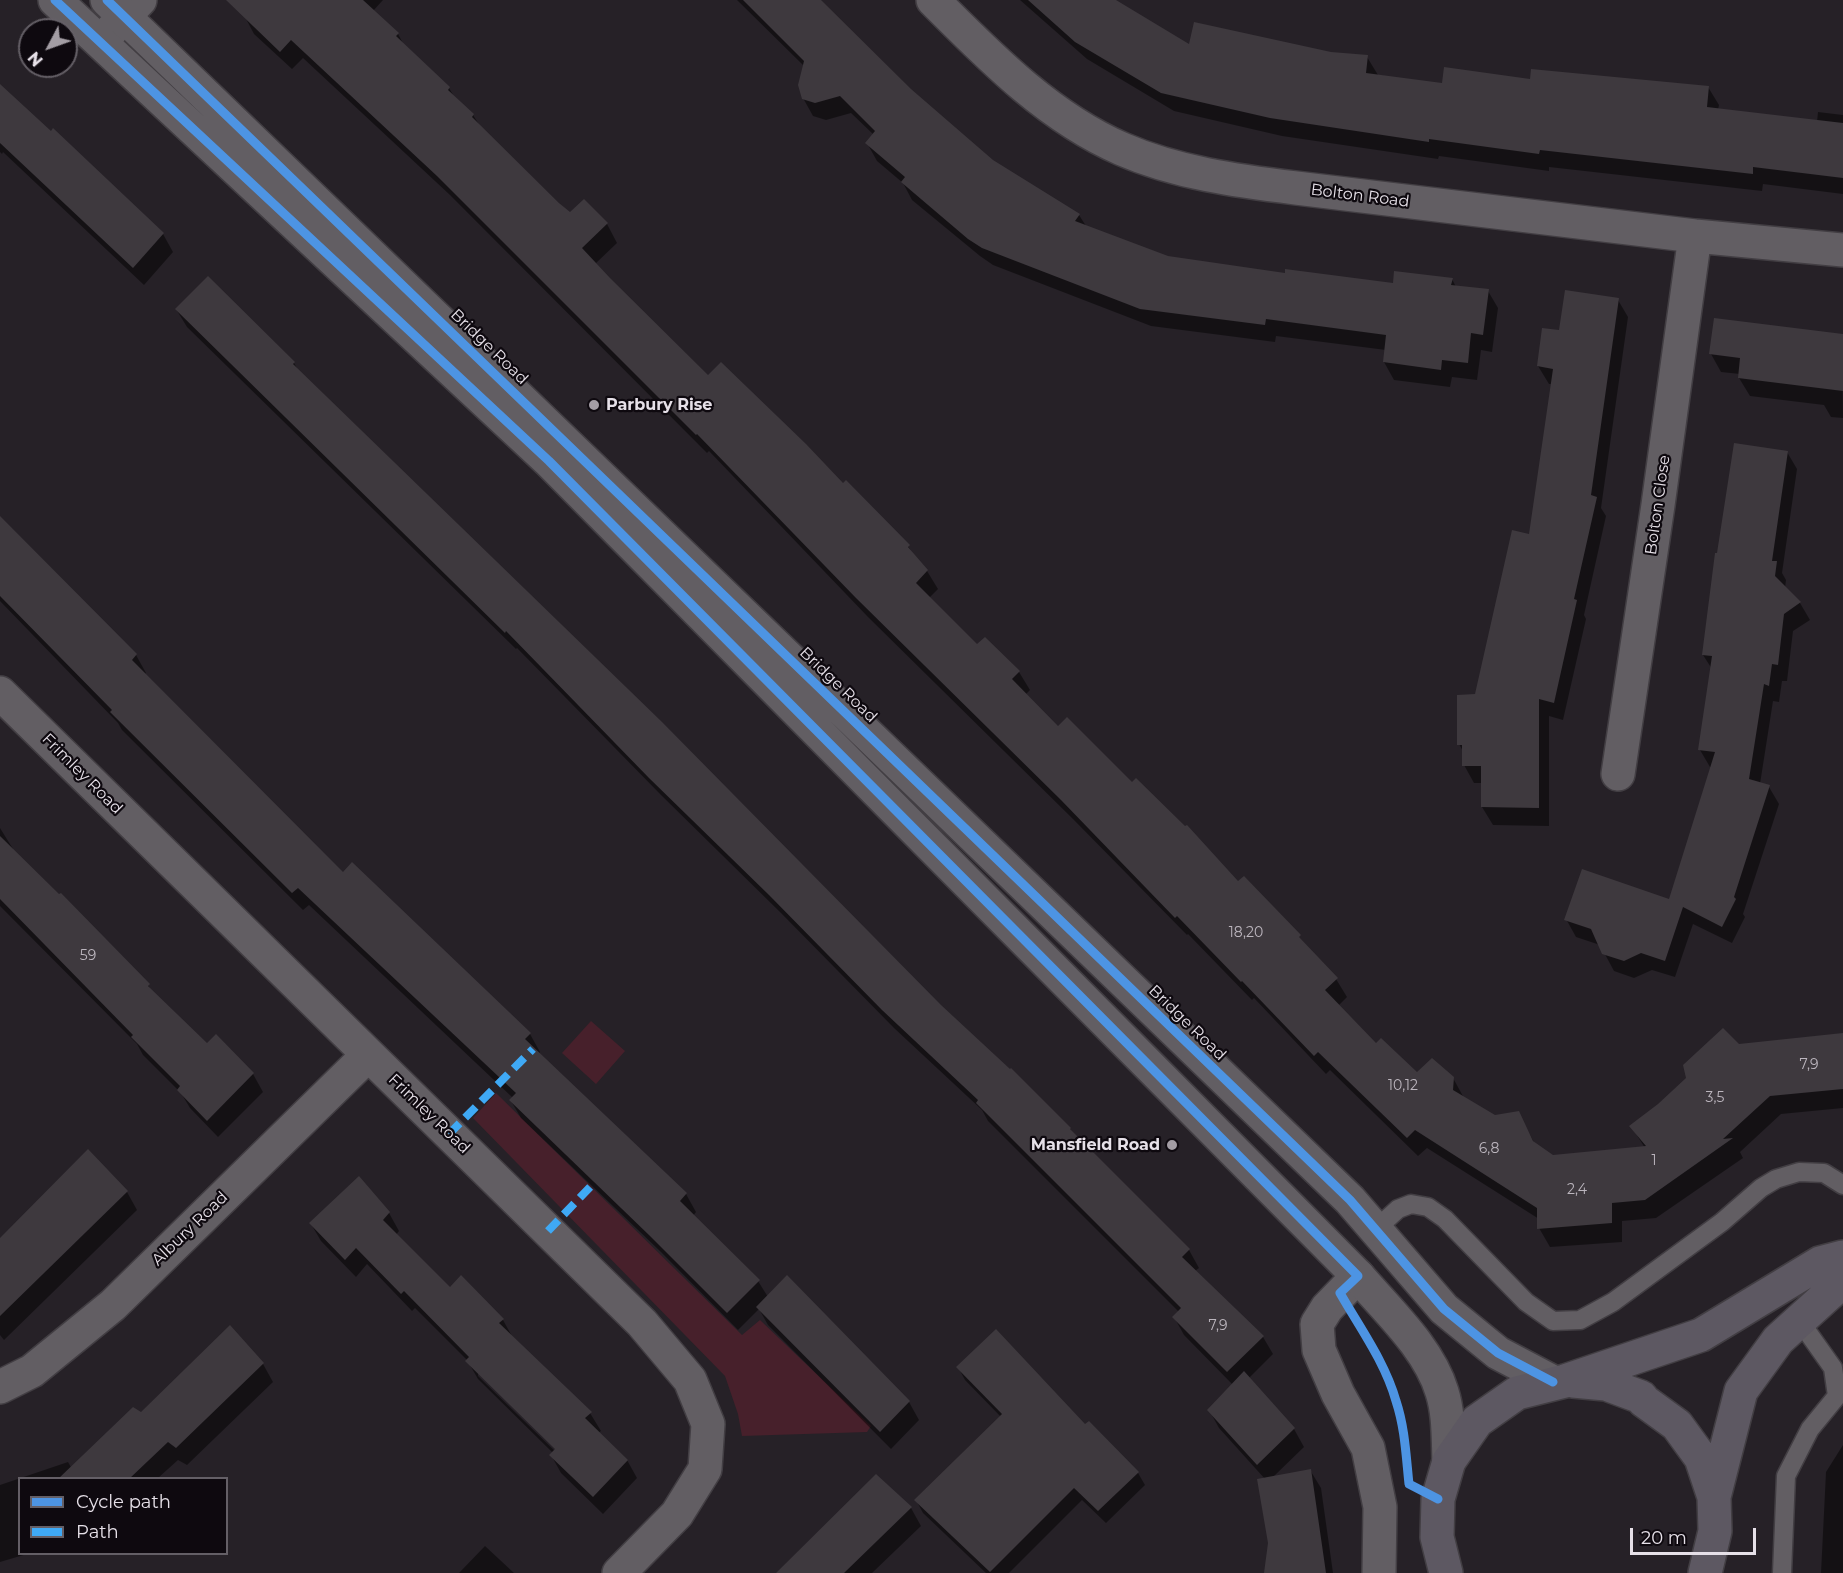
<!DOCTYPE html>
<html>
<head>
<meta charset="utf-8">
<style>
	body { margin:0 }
	#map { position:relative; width:1843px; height:1573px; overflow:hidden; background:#262127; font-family:Montserrat,sans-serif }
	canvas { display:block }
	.legend { position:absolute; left:18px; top:1477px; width:210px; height:78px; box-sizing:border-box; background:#0e090f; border:2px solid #645f66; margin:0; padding:8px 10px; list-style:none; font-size:18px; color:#e6e0e8 }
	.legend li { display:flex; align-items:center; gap:12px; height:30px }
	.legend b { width:30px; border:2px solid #645f66 }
	.north { position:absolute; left:18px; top:18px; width:60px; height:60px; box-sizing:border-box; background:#0e090f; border:2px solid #645f66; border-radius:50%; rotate:229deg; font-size:16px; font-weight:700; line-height:24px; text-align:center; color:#e6e0e8 }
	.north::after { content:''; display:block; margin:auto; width:21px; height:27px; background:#a39da4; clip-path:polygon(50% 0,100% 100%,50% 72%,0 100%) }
	.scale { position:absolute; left:1630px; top:1528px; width:126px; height:27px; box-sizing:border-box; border:3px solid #e6e0e8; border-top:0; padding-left:8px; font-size:18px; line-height:21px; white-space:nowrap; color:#e6e0e8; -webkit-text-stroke:4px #0e090f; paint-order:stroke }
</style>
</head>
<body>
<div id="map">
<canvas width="1843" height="1573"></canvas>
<ul class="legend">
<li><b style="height:8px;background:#4d94e3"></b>Cycle path</li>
<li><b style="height:8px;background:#3fa9f5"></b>Path</li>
</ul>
<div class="north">N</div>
<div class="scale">20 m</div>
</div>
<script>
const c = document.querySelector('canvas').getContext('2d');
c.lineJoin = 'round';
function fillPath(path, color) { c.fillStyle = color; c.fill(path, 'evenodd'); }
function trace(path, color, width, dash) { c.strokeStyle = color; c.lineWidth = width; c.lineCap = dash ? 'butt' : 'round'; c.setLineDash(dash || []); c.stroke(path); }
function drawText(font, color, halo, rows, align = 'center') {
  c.font = font + ' Montserrat,sans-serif'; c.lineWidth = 4.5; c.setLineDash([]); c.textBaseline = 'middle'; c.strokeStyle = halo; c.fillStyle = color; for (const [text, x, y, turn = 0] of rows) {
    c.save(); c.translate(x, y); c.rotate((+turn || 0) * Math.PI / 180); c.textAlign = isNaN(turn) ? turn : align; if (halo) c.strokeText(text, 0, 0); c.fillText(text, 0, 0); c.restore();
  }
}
fillPath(new Path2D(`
	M 591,1021 L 625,1051 L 596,1084 L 562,1053 Z
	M 496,1093 L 742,1335 L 760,1320 L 871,1426 L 867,1432 L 742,1436 L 738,1414 L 725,1376 L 473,1118 Z`), '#47202b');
fillPath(new Path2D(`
	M 249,0 L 383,0 L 373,11 L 398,34 L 405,47 L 449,88 L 455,98 L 473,115 L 480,126 L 570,214 L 607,224 L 617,243 L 595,264 L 708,377 L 843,485 L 908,546 L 915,557 L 927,571 L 938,589 L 929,598 L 977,646 L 1019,672 L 1030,690 L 1025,695 L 1058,729 L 1132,784 L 1336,979 L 1347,997 L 1338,1006 L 1376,1045 L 1417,1074 L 1453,1078 L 1464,1098 L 1495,1117 L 1518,1113 L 1535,1144 L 1552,1157 L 1645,1148 L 1631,1126 L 1738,1046 L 1843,1035 L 1843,1108 L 1781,1114 L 1740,1152 L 1743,1158 L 1656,1218 L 1622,1221 L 1622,1242 L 1550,1247 L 1539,1228 L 1539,1219 L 1427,1148 L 1418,1156 L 1330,1070 L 1326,1074 L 1254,998 L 1252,1000 L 1188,934 L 1187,935 L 1073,819 L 868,617 L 709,451 L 707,453 L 450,195 L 303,58 L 292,69 L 254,34 L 244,15 Z
	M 737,0 L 819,0 L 910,91 L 992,161 L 1079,215 L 1086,226 L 1167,258 L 1286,275 L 1394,284 L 1452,279 L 1456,287 L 1488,291 L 1498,308 L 1492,352 L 1481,350 L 1477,380 L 1452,377 L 1450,387 L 1394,380 L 1384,362 L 1386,350 L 1276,336 L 1275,342 L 1151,326 L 993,265 L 980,256 L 912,200 L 903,183 L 877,161 L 867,143 L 874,135 L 851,113 L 826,120 L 813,116 L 803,98 L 804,66 Z
	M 1020,0 L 1113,0 L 1190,47 L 1331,53 L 1367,57 L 1378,75 L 1443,85 L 1531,81 L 1708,87 L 1719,105 L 1718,110 L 1817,122 L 1818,112 L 1843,115 L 1843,194 L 1763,184 L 1762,191 L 1549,167 L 1549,171 L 1439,156 L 1438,159 L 1282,136 L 1174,111 L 1087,59 Z
	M 0,86 L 163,234 L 173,252 L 144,285 L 3,152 L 2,154 L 0,152 Z
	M 1618,300 L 1628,317 L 1601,508 L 1606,516 L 1584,615 L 1586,619 L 1563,720 L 1549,716 L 1549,826 L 1493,825 L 1482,807 L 1482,783 L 1474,783 L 1464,765 L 1464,753 L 1459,744 L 1530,536 L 1552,384 L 1549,384 L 1538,366 L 1560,331 Z
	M 176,309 L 294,363 L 299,372 L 940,1006 L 1070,1129 L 1075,1137 L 1189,1250 L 1199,1268 L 1195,1271 L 1263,1337 L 1273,1354 L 1249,1378 L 1294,1429 L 1304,1447 L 1273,1477 L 1310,1470 L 1321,1488 L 1333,1573 L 1265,1573 L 1270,1543 L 1265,1479 L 1219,1428 L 1209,1410 L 1233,1385 L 1184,1335 L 1174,1317 L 1179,1312 L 988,1121 L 982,1110 L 894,1028 L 781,913 L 661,795 L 517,648 L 516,649 L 187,327 Z
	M 1842,333 L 1843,418 L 1831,417 L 1824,405 L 1750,396 L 1739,378 L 1740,374 L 1721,372 L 1711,354 L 1842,335 Z
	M 1787,452 L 1797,469 L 1782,573 L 1786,580 L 1785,588 L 1800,603 L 1810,620 L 1793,631 L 1787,681 L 1782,681 L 1779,702 L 1773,701 L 1760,784 L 1769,787 L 1779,804 L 1743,914 L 1745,917 L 1732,943 L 1693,924 L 1675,977 L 1652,970 L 1634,978 L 1614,971 L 1600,945 L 1576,937 L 1566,919 L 1670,901 L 1712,767 L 1710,767 L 1700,750 L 1712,669 L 1703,655 Z
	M 0,518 L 136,655 L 146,673 L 144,675 L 343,874 L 352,864 L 530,1034 L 540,1052 L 539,1054 L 686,1194 L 696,1212 L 693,1216 L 758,1281 L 768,1297 L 787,1278 L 909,1402 L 919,1420 L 891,1449 L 768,1325 L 759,1309 L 738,1330 L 661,1252 L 521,1118 L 511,1101 L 513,1098 L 309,905 L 303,910 L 122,730 L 118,723 L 0,601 Z
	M 0,828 L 13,849 L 11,850 L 148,985 L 152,992 L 207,1045 L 253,1074 L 263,1092 L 218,1137 L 190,1108 L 181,1093 L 143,1055 L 137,1044 L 0,906 Z
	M 88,1151 L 127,1192 L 137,1210 L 4,1340 L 0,1335 L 0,1240 Z
	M 359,1178 L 389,1213 L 399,1231 L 396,1235 L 450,1289 L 503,1320 L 513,1338 L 590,1413 L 601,1431 L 598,1433 L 627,1460 L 637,1478 L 603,1514 L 561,1473 L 551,1455 L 553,1453 L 478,1379 L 467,1360 L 415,1308 L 412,1311 L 367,1264 L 356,1277 L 321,1241 L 311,1224 ZM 478,1371 L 561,1453 L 559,1455 L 478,1376 Z
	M 230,1327 L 263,1364 L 273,1382 L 187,1465 L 178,1460 L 158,1478 L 118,1478 L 141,1414 Z
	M 958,1367 L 1085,1427 L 1138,1473 L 1145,1485 L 1106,1523 L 1082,1500 L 1009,1573 L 986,1573 L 923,1513 L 916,1500 L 1001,1417 L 965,1380 Z
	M 1843,1445 L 1843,1573 L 1821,1573 L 1826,1472 Z
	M 68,1462 L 77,1478 L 20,1478 L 20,1554 L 27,1554 L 0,1562 L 0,1485 Z
	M 876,1476 L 911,1508 L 921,1526 L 872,1573 L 778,1573 Z
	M 485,1546 L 514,1573 L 459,1573 Z`), '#0007');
fillPath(new Path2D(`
	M 226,0 L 363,0 L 399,33 L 396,36 L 450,87 L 448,90 L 474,114 L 472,117 L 559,203 L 570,212 L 584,199 L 608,223 L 582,248 L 610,278 L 708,375 L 721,362 L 806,444 L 843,483 L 846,480 L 910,545 L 908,547 L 928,570 L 916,583 L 977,644 L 985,637 L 1020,671 L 1012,679 L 1058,726 L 1067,717 L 1132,782 L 1136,778 L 1185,826 L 1187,825 L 1238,881 L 1244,876 L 1301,935 L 1299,937 L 1338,978 L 1325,990 L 1376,1043 L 1381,1038 L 1417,1072 L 1432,1058 L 1454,1077 L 1453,1090 L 1495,1115 L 1519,1111 L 1533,1141 L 1553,1155 L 1646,1146 L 1629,1126 L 1658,1104 L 1686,1078 L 1683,1065 L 1723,1028 L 1739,1044 L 1843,1033 L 1843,1089 L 1770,1096 L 1723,1139 L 1733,1138 L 1645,1200 L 1612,1203 L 1612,1223 L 1537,1229 L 1537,1208 L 1415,1130 L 1407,1138 L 1318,1052 L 1314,1056 L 1242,981 L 1241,982 L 1177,916 L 1175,918 L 1061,800 L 856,598 L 697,434 L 696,435 L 437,176 L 291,40 L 280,52 Z
	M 743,0 L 821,0 L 911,89 L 993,160 L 1080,214 L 1075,221 L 1168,256 L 1285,273 L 1285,269 L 1393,283 L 1394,271 L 1453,278 L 1451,285 L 1489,289 L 1483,335 L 1471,333 L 1468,363 L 1442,360 L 1441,370 L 1383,362 L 1386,335 L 1266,319 L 1265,325 L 1140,309 L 982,248 L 968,239 L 901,182 L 905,177 L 865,143 L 875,131 L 840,96 L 815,103 L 802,99 L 798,85 L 804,61 Z
	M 1028,0 L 1116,0 L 1189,44 L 1194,22 L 1331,52 L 1368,55 L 1366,73 L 1442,83 L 1444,67 L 1530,79 L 1531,69 L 1709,86 L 1707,107 L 1843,123 L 1843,178 L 1753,167 L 1753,174 L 1540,150 L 1539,154 L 1429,139 L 1429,142 L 1270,118 L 1161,93 L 1075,42 Z
	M 0,84 L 51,131 L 53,128 L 164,233 L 133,268 L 0,143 Z
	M 208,276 L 295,362 L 293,364 L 662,722 L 941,1005 L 1010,1069 L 1011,1068 L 1071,1128 L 1070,1129 L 1190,1249 L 1182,1257 L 1264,1336 L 1227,1372 L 1172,1317 L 1181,1308 L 976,1103 L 978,1100 L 882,1010 L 769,895 L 649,778 L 506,631 L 505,633 L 175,309 Z
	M 1565,290 L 1619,298 L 1591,495 L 1597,497 L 1574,599 L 1577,600 L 1554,703 L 1539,699 L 1539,808 L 1481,807 L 1481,766 L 1462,766 L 1462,745 L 1457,745 L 1457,695 L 1475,694 L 1512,530 L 1529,534 L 1553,369 L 1537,366 L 1542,328 L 1559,330 Z
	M 1714,318 L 1843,334 L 1843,391 L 1738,378 L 1740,358 L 1709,354 Z
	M 1734,443 L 1788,451 L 1772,561 L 1777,561 L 1775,576 L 1801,602 L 1784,614 L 1778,665 L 1772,664 L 1769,686 L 1764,684 L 1749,779 L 1770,785 L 1734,897 L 1736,899 L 1722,927 L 1683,907 L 1665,961 L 1641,953 L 1624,961 L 1602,954 L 1591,929 L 1564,920 L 1582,869 L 1669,899 L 1715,752 L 1698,750 L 1712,656 L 1702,655 L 1715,553 L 1717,553 Z
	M 0,516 L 137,654 L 132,660 L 343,872 L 352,862 L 531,1033 L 525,1039 L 687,1193 L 680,1201 L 760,1280 L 727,1313 L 649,1235 L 509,1100 L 516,1093 L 298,888 L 292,893 L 110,712 L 112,710 L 0,596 Z
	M 0,836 L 59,894 L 61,893 L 150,984 L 148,986 L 207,1043 L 216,1034 L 254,1073 L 207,1121 L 177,1090 L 180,1086 L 131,1037 L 133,1035 L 0,899 Z
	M 88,1149 L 128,1191 L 0,1316 L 0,1238 Z
	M 359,1176 L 390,1212 L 383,1220 L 450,1287 L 461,1275 L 504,1319 L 499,1323 L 592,1412 L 585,1418 L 628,1460 L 593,1497 L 549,1455 L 555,1449 L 465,1361 L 469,1357 L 404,1291 L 401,1294 L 356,1248 L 345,1260 L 309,1223 Z
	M 787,1275 L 910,1401 L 880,1432 L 756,1307 Z
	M 230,1325 L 264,1363 L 176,1448 L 168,1442 L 129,1479 L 58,1479 L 133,1407 L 141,1412 Z
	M 996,1329 L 1085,1424 L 1089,1421 L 1139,1472 L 1098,1511 L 1074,1488 L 990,1572 L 914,1500 L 1002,1414 L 956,1367 Z
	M 1244,1371 L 1295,1428 L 1257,1465 L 1207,1410 Z
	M 1311,1469 L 1326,1573 L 1264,1573 L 1268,1543 L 1257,1479 Z
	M 876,1474 L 912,1507 L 844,1573 L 776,1573 Z`), '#3e393e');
const lane = new Path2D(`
	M 1376,1229 L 1398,1209 L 1411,1204 L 1428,1207 L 1445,1219 L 1526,1302 L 1553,1321 L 1580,1320 L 1613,1302 L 1722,1222 L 1761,1188 L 1776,1179 L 1799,1172 L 1824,1173 L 1843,1185
	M 1782,1573 L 1786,1476 L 1810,1429 L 1837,1396 L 1833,1368 L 1799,1320`);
const street = new Path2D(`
	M 933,0 C 989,56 1048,117 1122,149 C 1177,173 1238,181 1296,188 L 1695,236 L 1843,250
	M 104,38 L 140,0
	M 0,693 L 642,1323 L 690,1380 L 708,1424 L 705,1469 L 677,1514 L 619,1573
	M 1618,774 L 1658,505 L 1695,236
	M 1358,1276 L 1327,1308 L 1317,1324 L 1319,1350 L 1338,1394 L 1368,1448 L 1380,1507 L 1379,1573
	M 0,1387 L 32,1371 L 113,1305 L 368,1055`);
const secondary = new Path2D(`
	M 55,0 L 549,461 L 1358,1276 C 1387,1310 1429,1348 1442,1392 C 1449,1414 1448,1438 1449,1461
	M 107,0 L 1350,1200 L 1444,1309 L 1498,1353 L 1553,1382`);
const highway = new Path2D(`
	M 1573,1381 L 1606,1384 L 1641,1397 L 1644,1401 L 1677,1425 L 1701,1458 L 1714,1497 L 1715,1531 L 1705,1573
	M 1714,1497 L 1741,1391 L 1778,1340 L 1843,1281
	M 1446,1573 L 1437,1537 L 1438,1499 L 1449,1461 L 1477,1421 L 1517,1393 L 1565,1381 L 1701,1335 L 1820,1263 L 1843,1257`);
trace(lane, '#423e43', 21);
trace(street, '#423e43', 36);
trace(secondary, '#423e43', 36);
trace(highway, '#423e43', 36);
trace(lane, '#625e63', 18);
trace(street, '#625e63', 33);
trace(secondary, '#625e63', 33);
trace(highway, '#5d5862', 33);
trace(new Path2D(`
	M 449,1134 L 533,1049
	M 548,1231 L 591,1186`), '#3fa9f5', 8, [15, 8]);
trace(new Path2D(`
	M 55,0 L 549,461 L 1358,1276 L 1340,1293 C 1360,1328 1385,1362 1396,1401 C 1405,1428 1406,1456 1409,1484 L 1438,1499
	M 107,0 L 1350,1200 L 1444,1309 L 1498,1353 L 1553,1382`), '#4d94e3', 9);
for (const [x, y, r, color] of [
	[594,405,6,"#a39da4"],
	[1172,1145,6,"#a39da4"]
]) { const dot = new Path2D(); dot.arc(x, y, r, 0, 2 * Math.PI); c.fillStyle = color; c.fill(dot); trace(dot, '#0e090f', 2); }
drawText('14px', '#bcb6be', null, [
	["18,20",1246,933],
	["59",88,956],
	["7,9",1809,1065],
	["10,12",1403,1086],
	["3,5",1715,1098],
	["6,8",1489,1149],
	["1",1654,1161],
	["2,4",1577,1190],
	["7,9",1218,1326]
]);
drawText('16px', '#e6e0e8', '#0e090f', [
	["Bolton Road",1360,196,7],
	["Bridge Road",489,347,44],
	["Bolton Close",1658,505,-82],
	["Bridge Road",838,685,44],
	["Frimley Road",82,774,45],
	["Bridge Road",1187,1023,44],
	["Frimley Road",429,1114,44],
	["Albury Road",190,1229,-44]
]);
drawText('bold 16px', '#e6e0e8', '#0e090f', [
	["Parbury Rise",606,405],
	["Mansfield Road",1160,1145,"right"]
], 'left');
</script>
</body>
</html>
